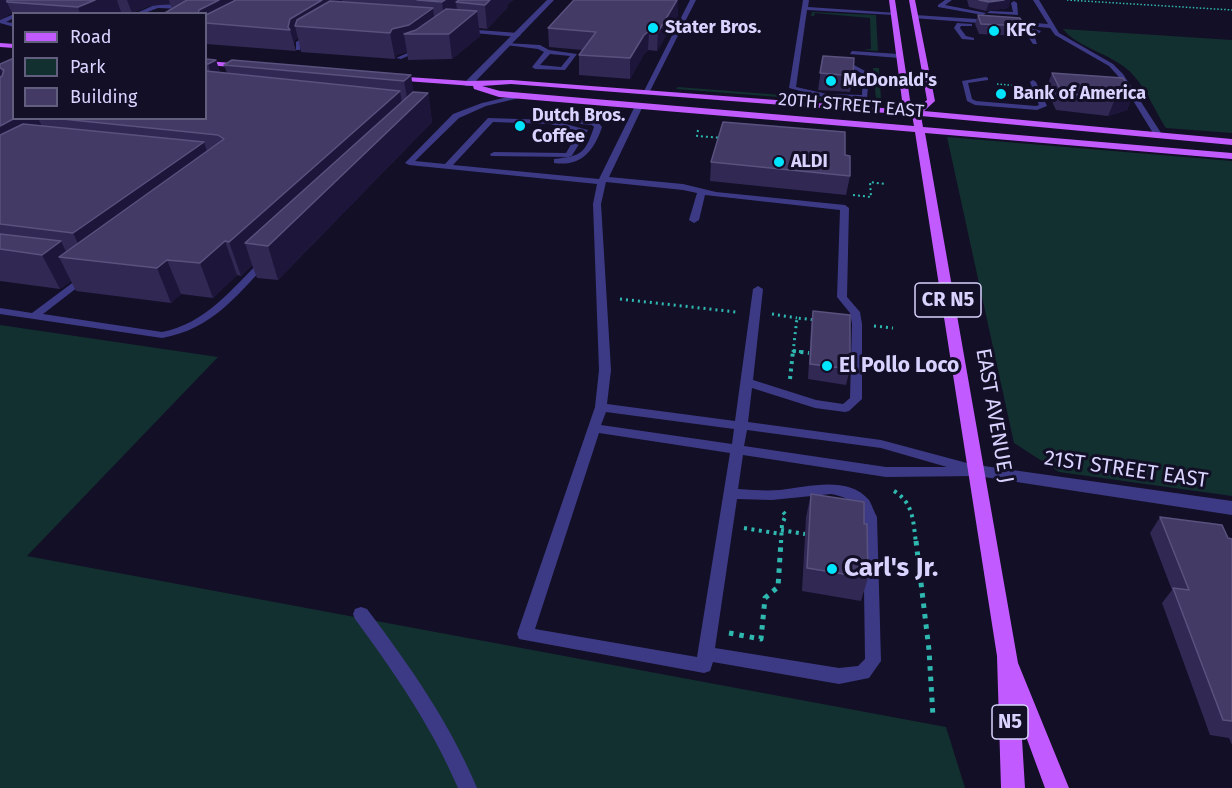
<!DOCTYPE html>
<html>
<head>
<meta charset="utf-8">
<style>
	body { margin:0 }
	#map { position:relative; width:1232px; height:788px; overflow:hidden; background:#130f26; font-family:"Fira Sans",sans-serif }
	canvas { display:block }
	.legend { position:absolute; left:12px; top:12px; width:195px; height:108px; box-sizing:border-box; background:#130f26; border:2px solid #625e7d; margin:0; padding:8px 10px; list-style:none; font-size:18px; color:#d9d4ff }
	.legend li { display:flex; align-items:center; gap:12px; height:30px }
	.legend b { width:30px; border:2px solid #625e7d }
</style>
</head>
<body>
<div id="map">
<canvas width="1232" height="788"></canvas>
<ul class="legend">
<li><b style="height:8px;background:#c25bff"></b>Road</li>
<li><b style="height:16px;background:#12302f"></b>Park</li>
<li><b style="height:16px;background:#433a66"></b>Building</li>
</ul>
</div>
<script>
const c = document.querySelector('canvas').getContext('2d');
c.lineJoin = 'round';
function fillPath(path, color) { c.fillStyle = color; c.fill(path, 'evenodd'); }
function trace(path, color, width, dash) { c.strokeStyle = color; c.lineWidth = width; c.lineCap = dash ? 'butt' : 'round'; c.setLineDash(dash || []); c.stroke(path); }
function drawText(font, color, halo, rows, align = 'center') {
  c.font = font + ' "Fira Sans",sans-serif'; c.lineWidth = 6; c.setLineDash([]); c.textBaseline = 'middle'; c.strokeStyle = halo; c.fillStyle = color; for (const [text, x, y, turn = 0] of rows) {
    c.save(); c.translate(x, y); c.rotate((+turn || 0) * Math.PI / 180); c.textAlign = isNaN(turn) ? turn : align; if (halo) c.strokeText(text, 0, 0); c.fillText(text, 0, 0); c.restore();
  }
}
fillPath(new Path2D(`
	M 812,12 L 876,15 L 878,51 L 863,50 L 871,49 L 870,18 L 815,13 L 814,16 L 811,16 Z
	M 1063,29 L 1232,40 L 1232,133 L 1166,128 C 1153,108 1143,80 1123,66 C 1104,52 1078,47 1063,29 Z
	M 873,68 L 879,68 L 881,99 L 869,104 L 676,89 L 678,87 L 871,102 L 876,99 Z
	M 947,137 L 1232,161 L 1232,496 L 1059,472 L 1014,443 Z
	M 0,325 L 218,357 L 27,556 L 946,727 L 965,788 L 0,788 Z`), '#12302f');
trace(new Path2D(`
	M 1067,0 L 1232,10
	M 997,84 L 1020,86`), '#2fb8b0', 1.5, [1.5, 2]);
trace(new Path2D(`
	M 698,130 L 697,136 L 723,138
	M 853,195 L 871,197 L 870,182 L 885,184`), '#2fb8b0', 2, [2, 3]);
trace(new Path2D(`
	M 620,299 L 736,312
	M 772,314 L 797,318
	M 874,326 L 893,328
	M 793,351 L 803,352
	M 793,352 L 797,318 L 815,320`), '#2fb8b0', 3, [2, 4]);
trace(new Path2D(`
	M 793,351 L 809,353
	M 790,379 L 793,351
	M 894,491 C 914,503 913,522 916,543
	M 744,528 L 781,534
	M 781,530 L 805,534
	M 781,543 L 782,524 L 786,515 L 783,512`), '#2fb8b0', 4, [3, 4.5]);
trace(new Path2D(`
	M 916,541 L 929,650 L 933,717
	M 729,633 L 761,639 L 765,598 L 778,587 L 781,541`), '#2fb8b0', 5, [4.5, 6]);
fillPath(new Path2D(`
	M 690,0 L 696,0 L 649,93 L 644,94 L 643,93 Z
	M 803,0 L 809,0 L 808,7 L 897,13 L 894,15 L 807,10 L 796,87 L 827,94 L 862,95 L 863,74 L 850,67 L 850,65 L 852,64 L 869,73 L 867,98 L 827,98 L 789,88 Z
	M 945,0 L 952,0 L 945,5 L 986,13 L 983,15 L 938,7 L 938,5 Z
	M 1033,0 L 1039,0 L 1059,33 L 1113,64 L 1123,74 L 1163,136 L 1162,138 L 1156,138 L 1118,76 L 1109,66 L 1055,35 L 1050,28 L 1007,24 L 1009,21 L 1048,24 Z
	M 1014,1 L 1017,3 L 1018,15 L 987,13 L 990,11 L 1013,12 L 1011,3 Z
	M 157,4 L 184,5 L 187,7 L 184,9 L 158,8 L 142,14 L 134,14 Z
	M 14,14 L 14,18 L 6,22 L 14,23 L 14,27 L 0,23 L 0,20 Z
	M 915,15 L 992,20 L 995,22 L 992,24 L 913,18 Z
	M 957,23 L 972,24 L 972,26 L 961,26 L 960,28 L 966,36 L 974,38 L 974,40 L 962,39 L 954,28 Z
	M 1026,26 L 1041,31 L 1035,38 L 1037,44 L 1033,44 L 1029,38 L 1034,32 L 1024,29 Z
	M 465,29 L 518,33 L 521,35 L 518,37 L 463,32 Z
	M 311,33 L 316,34 L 301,44 L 300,50 L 296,50 L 296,42 Z
	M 506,43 L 540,45 L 549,50 L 577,54 L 565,70 L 535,69 L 532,67 L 544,52 L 538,49 L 506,45 ZM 550,54 L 570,56 L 561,67 L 540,65 Z
	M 419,48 L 424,49 L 401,59 L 396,58 Z
	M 852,51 L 899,54 L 902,56 L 899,58 L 850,54 Z
	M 986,77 L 988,78 L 988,80 L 968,83 L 972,99 L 976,101 L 1036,106 L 1039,105 L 1030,82 L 1033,80 L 1036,82 L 1047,106 L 1037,110 L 975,105 L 967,101 L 962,81 Z
	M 521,94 L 524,96 L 523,97 L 486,106 L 459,118 L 415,161 L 445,164 L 488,118 L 550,120 L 588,130 L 571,157 L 491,156 L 490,154 L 494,152 L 566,153 L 579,131 L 550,124 L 493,122 L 453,165 L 599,179 L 635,106 L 639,104 L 643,106 L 609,177 L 683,184 L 716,192 L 845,205 L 849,208 L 847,297 L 860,312 L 862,324 L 862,399 L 849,411 L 845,412 L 815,408 L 752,388 L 748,422 L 881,440 L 967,463 L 968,466 L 982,468 L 984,471 L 982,474 L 977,476 L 886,477 L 743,455 L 738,489 C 752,490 766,491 780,490 C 807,487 848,475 869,500 C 872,505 874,512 877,517 L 881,661 L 869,678 L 839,684 L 713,662 L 710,671 L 704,673 L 519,639 L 517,634 L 595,407 L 599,370 L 593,204 L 597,184 L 409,165 L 405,163 L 453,114 L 482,103 ZM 606,182 L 683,190 L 697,193 L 689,220 L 694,223 L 699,220 L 705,195 L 840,210 L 837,297 L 850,313 L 852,324 L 850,398 L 843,404 L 816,400 L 753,380 L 763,289 L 758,286 L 753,289 L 735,421 L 607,404 L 611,370 L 601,204 ZM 606,412 L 734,429 L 732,444 L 601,425 ZM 747,430 L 881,448 L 947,467 L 886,467 L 744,446 ZM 599,433 L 730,453 L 697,657 L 535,629 ZM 831,494 C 847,497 856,502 863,517 L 865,659 L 858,666 L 839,668 L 715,648 L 737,499 L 772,500 Z
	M 570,119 L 597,121 L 602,127 C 594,151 581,167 554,163 L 554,159 C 581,156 585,154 594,127 L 592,125 L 570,123 Z
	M 265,258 L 268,259 L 268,263 C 235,297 212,329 162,338 L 0,314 L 0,308 L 32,313 L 87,272 L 91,273 L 91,277 L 43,314 L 162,332 C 205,324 232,289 262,259 Z
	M 361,607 L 367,609 C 409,665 450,723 477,788 L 458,788 C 432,727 394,672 355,619 L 353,614 L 355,609 Z`), '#3d3a85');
fillPath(new Path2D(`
	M 547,0 L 554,0 L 471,86 L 465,86 L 465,82 Z
	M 977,465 L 1232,501 L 1232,515 L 971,475 L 969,471 L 971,467 Z`), '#3d3a85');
fillPath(new Path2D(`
	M 889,0 L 895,0 L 910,100 L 917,108 L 927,100 L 909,0 L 915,0 L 935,101 L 924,111 L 1232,139 L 1232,145 L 921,116 L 923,127 L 1232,153 L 1232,159 L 925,133 L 1018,663 L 1069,788 L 1045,788 L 1021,723 L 1025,788 L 1001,788 L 997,656 L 915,132 L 499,97 L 474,89 L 473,86 L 392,80 L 388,78 L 392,76 L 468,81 L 511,80 L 909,110 L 902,100 ZM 511,84 L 912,115 L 914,126 L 500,91 L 482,86 Z
	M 0,43 L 14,44 L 14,48 L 0,47 Z
	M 206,61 L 245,64 L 249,66 L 245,68 L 206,65 Z`), '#c25bff');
fillPath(new Path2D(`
	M 0,0 L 513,0 L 507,5 L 508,7 L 487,29 L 479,28 L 480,36 L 452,59 L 408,60 L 407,52 L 396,55 L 395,59 L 301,52 L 298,38 L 295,40 L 294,44 L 296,51 L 206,44 L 206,14 L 172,9 L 170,4 L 149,6 L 132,13 L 121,12 L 118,14 L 14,14 L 14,17 L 12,13 Z
	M 574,0 L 678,0 L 678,15 L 657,51 L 648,50 L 644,54 L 630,79 L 579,75 L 579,55 L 582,50 L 549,47 L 548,28 Z
	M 967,0 L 1010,0 L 1008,8 L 986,11 L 969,7 Z
	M 978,15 L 1024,26 L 1021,36 L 979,34 L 975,24 Z
	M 823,56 L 853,76 L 850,92 L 818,90 Z
	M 14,58 L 14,118 L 206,118 L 206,59 L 216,60 L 220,73 L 227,73 L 224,65 L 411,75 L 413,92 L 428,93 L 432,122 L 278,280 L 257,278 L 252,265 L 241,276 L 237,275 L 213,298 L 181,294 L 171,303 L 76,291 L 71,281 L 60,289 L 0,281 L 0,64 Z
	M 1052,73 L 1133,93 L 1127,110 L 1108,116 L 1056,110 L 1046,89 Z
	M 845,155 L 850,176 L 846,195 L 710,181 L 711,162 Z
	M 813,311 L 850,369 L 846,385 L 808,379 L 811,326 Z
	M 811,494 L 864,524 L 868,578 L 861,601 L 802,591 L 806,517 Z
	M 1160,517 L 1232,539 L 1232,745 L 1229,738 L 1210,735 L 1162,603 L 1172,590 L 1150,533 Z`), '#312854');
fillPath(new Path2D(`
	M 0,0 L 19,0 L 7,2 L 12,13 L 0,20 Z
	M 95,0 L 117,0 L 121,12 L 118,14 L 80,14 L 78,7 Z
	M 127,0 L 169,0 L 170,4 L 149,6 L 132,13 Z
	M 219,0 L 233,0 L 237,14 L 206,23 L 206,14 L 198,14 L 199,10 Z
	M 322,0 L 342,0 L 344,10 L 295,26 L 298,38 L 295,40 L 294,44 L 290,30 L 288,27 L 290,19 Z
	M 445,0 L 465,0 L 456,2 L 458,17 L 445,26 L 442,2 Z
	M 490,0 L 513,0 L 507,5 L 508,7 L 487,29 L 485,5 Z
	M 677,0 L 678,0 L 678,15 L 657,51 L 658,32 Z
	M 1004,0 L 1010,0 L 1008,8 L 986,11 L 989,2 Z
	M 433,8 L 436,33 L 404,34 L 407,52 L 396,55 L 395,59 L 390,33 L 392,29 Z
	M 477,11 L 480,36 L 452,59 L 449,34 Z
	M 649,31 L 648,50 L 644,54 L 630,79 L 630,58 L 644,35 Z
	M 216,60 L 224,86 L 216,91 L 208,64 Z
	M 0,68 L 13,95 L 0,101 Z
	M 411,75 L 415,103 L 409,109 L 404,81 Z
	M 400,91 L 404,116 L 428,93 L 432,122 L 278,280 L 268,246 L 245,243 L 252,265 L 241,276 L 229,242 Z
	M 1133,93 L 1127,110 L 1108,116 L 1115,99 Z
	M 15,118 L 38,118 L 47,138 L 0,164 L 0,126 Z
	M 204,142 L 214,173 L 86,260 L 73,233 Z
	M 61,241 L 69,258 L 59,257 L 71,281 L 60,289 L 42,255 Z
	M 225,241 L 237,275 L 213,298 L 200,263 Z
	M 167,260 L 181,294 L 171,303 L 157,268 Z`), '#1d163a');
const building = new Path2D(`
	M 7,0 L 95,0 L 78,7 L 7,2 Z
	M 187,0 L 219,0 L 199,10 L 198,14 L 163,14 Z
	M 236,0 L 322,0 L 290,19 L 288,27 L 290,30 L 206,23 L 206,15 Z
	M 417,0 L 445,0 L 442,2 Z
	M 459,0 L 490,0 L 485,5 L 456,2 Z
	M 574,0 L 677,0 L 658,32 L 649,31 L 644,35 L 630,58 L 579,55 L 596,32 L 548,28 Z
	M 979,0 L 1004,0 L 989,2 Z
	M 330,1 L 433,8 L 409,25 L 392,29 L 390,33 L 295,26 L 297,20 Z
	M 446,9 L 477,11 L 449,34 L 404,34 L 416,30 Z
	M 978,15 L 1020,18 L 1024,26 L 981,24 Z
	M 823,56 L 854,58 L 853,76 L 820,73 Z
	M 14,58 L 14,118 L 15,118 L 0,126 L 0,77 L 2,76 L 4,70 L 0,68 L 0,64 Z
	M 206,59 L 216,60 L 208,64 L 206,64 Z
	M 232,60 L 411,75 L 404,81 L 224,65 Z
	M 206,71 L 400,91 L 229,242 L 225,241 L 200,263 L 167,260 L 157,268 L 59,257 L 224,139 L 218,135 L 53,118 L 206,118 Z
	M 1052,73 L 1123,78 L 1133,93 L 1115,99 L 1062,93 Z
	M 413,92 L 428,93 L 268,246 L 245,243 Z
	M 723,122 L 845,132 L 845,155 L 850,156 L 850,176 L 711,162 Z
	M 23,124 L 204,142 L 73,233 L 0,224 L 0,135 Z
	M 0,234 L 61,241 L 42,255 L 0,249 Z
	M 813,311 L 850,315 L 850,369 L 810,364 Z
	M 811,494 L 864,502 L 864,524 L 867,524 L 868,578 L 807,568 Z
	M 1160,517 L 1222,525 L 1228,538 L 1232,539 L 1232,721 L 1223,720 L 1173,588 L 1189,590 Z`);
fillPath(building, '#433a66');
trace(building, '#5a527e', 1.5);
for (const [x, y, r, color] of [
	[653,28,6,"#00e5ff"],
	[994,31,6,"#00e5ff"],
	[831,81,6,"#00e5ff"],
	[1001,94,6,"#00e5ff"],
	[520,126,6,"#00e5ff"],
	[779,162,6,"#00e5ff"],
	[827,366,6,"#00e5ff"],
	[832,569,6,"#00e5ff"]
]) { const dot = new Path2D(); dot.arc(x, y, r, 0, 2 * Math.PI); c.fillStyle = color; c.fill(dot); trace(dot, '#130f26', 2); }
drawText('bold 18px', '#d9d4ff', '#130f26', [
	["Stater Bros.",665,28],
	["KFC",1006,31],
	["McDonald's",843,81],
	["Bank of America",1013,94],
	["Dutch Bros.",532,116],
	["Coffee",532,137],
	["ALDI",791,162]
], 'left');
drawText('18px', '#d9d4ff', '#130f26', [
	["20TH STREET EAST",851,106,5]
]);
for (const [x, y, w] of [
	[948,300,66],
	[1010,722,36]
]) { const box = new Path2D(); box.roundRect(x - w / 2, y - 17, w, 34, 4.5); c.fillStyle = '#130f26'; c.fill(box); trace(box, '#d9d4ff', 1.5); }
drawText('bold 20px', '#d9d4ff', null, [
	["CR N5",948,300],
	["N5",1010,722]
]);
drawText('bold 21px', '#d9d4ff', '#130f26', [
	["El Pollo Loco",839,366]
], 'left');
drawText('21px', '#d9d4ff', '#130f26', [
	["EAST AVENUE J",994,416,80],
	["21ST STREET EAST",1126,470,8]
]);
drawText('bold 26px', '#d9d4ff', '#130f26', [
	["Carl's Jr.",844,569]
], 'left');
</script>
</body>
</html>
